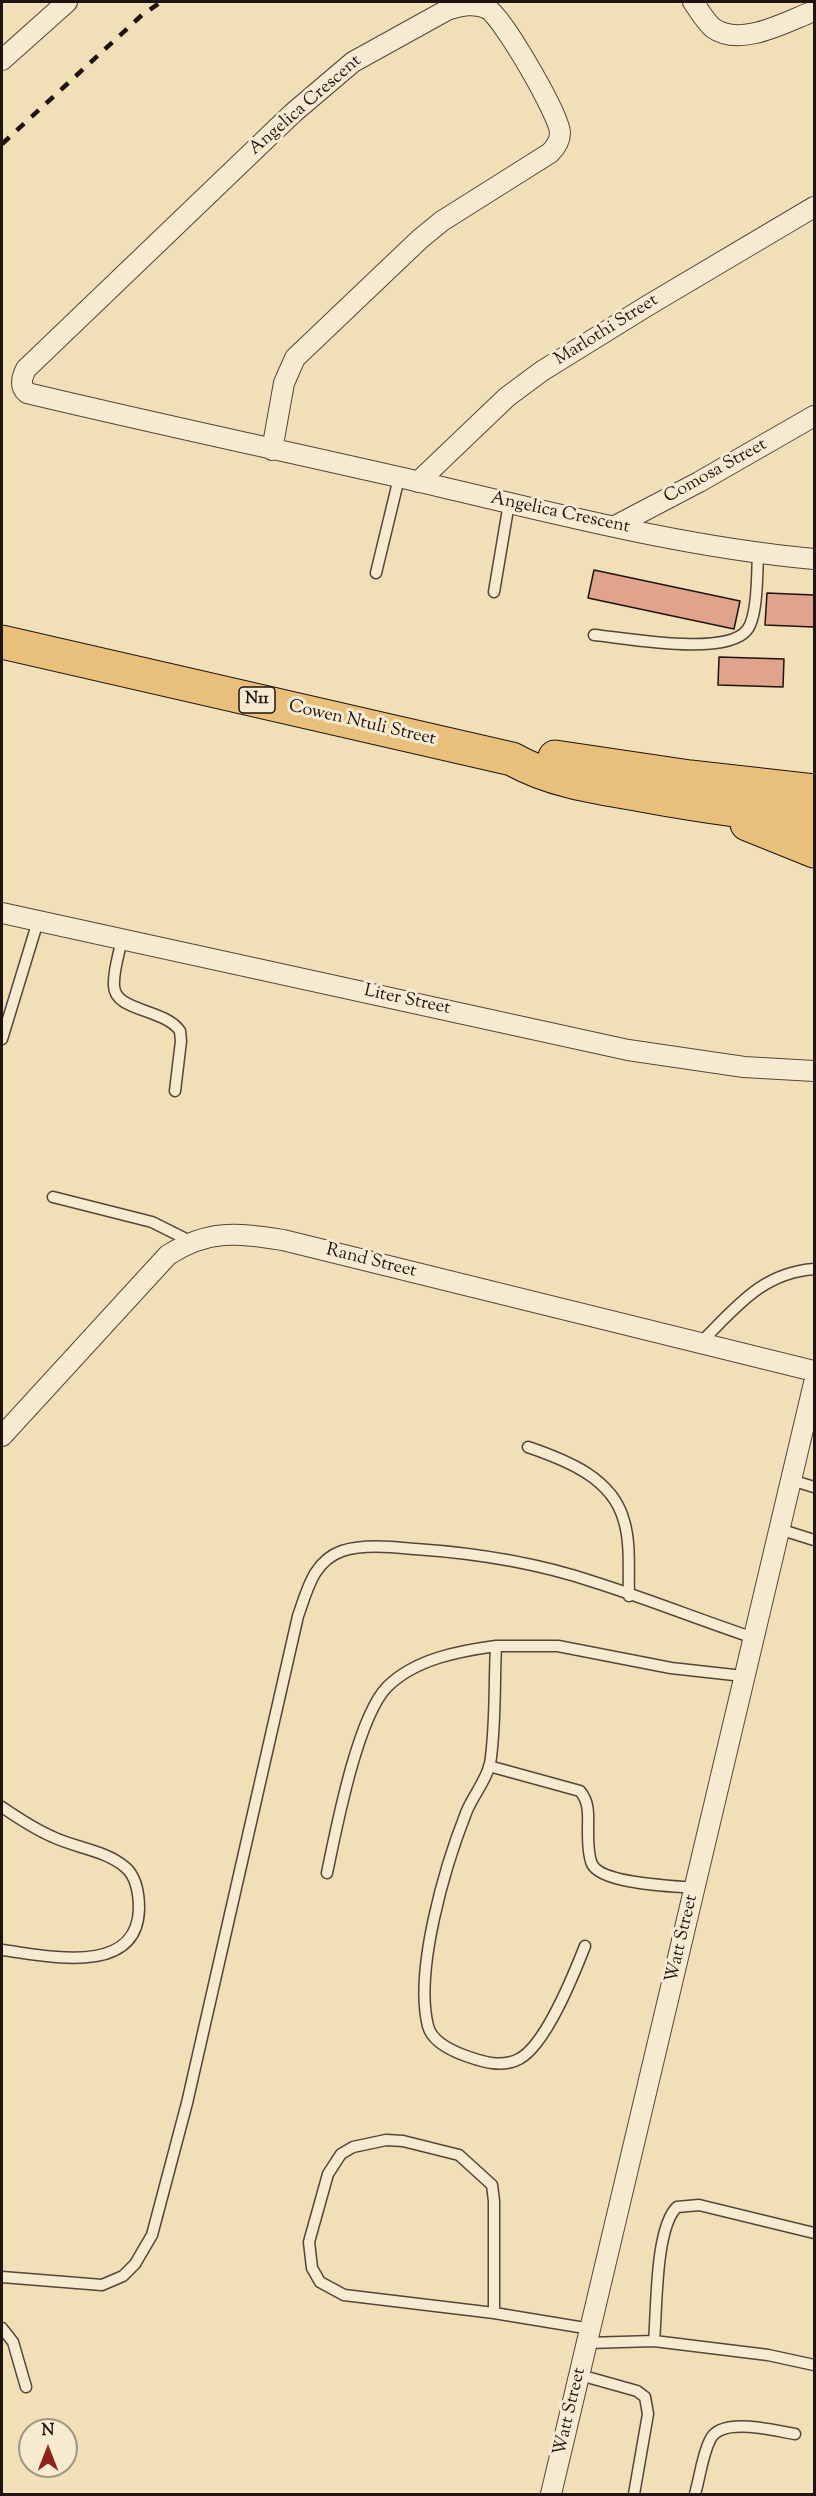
<!DOCTYPE html>
<html>
<head>
<meta charset="utf-8">
<style>
	body { margin:0 }
	#map { position:relative; width:816px; height:2496px; overflow:hidden; background:#f1dfb8; font-family:"Sorts Mill Goudy",serif }
	canvas { display:block }
	.frame { position:absolute; inset:0; border:3px solid #1f130f; pointer-events:none }
	.north { position:absolute; left:18px; top:2418px; width:60px; height:60px; box-sizing:border-box; background:#f6ead1; border:2px solid #a09483; border-radius:50%; rotate:0deg; font-size:16px; font-weight:700; line-height:24px; text-align:center; color:#1f130f }
	.north::after { content:''; display:block; margin:auto; width:21px; height:27px; background:#8f2418; clip-path:polygon(50% 0,100% 100%,50% 72%,0 100%) }
</style>
</head>
<body>
<div id="map">
<canvas width="816" height="2496"></canvas>
<div class="frame"></div>
<div class="north">N</div>
</div>
<script>
const c = document.querySelector('canvas').getContext('2d');
c.lineJoin = 'round';
function fillPath(path, color) { c.fillStyle = color; c.fill(path, 'evenodd'); }
function trace(path, color, width, dash) { c.strokeStyle = color; c.lineWidth = width; c.lineCap = dash ? 'butt' : 'round'; c.setLineDash(dash || []); c.stroke(path); }
function drawText(font, color, halo, rows, align = 'center') {
  c.font = font + ' "Sorts Mill Goudy",serif'; c.lineWidth = 6; c.setLineDash([]); c.textBaseline = 'middle'; c.strokeStyle = halo; c.fillStyle = color; for (const [text, x, y, turn = 0] of rows) {
    c.save(); c.translate(x, y); c.rotate((+turn || 0) * Math.PI / 180); c.textAlign = isNaN(turn) ? turn : align; if (halo) c.strokeText(text, 0, 0); c.fillText(text, 0, 0); c.restore();
  }
}
const building = new Path2D(`
	M 594,570 L 740,601 L 734,629 L 588,598 Z
	M 767,593 L 814,595 L 814,627 L 765,625 Z
	M 719,657 L 784,659 L 783,687 L 718,685 Z`);
fillPath(building, '#e0a48c');
trace(building, '#1f130f', 1.5);
const service = new Path2D(`
	M 376,573 L 399,478
	M 494,592 L 509,503
	M 594,635 C 626,638 726,657 747,630 C 758,616 757,572 758,553
	M 122,939 C 119,954 113,971 114,986 C 115,1012 164,1008 180,1031 L 181,1041 L 175,1091
	M 2,1039 L 38,921
	M 53,1197 L 152,1222 L 190,1241
	M 700,1343 C 736,1308 761,1273 814,1269
	M 528,1447 C 566,1460 613,1478 624,1521 C 631,1544 628,1572 629,1596
	M 791,1480 L 814,1487
	M 779,1529 L 814,1540
	M 496,1646 L 558,1646 L 671,1668 L 743,1676
	M 489,1766 L 580,1791 C 590,1803 588,1816 588,1831 C 588,1841 588,1855 592,1864 C 601,1884 674,1886 695,1888
	M 2,1807 C 18,1818 35,1829 53,1837 C 76,1848 105,1850 125,1867 C 137,1877 139,1894 139,1909 C 137,1978 44,1955 2,1950
	M 327,1873 C 336,1830 357,1718 387,1687 C 415,1659 459,1651 496,1646 C 494,1683 496,1727 490,1764 C 486,1781 472,1797 466,1813 C 445,1866 414,1971 428,2026 C 432,2042 452,2051 466,2056 C 483,2062 502,2068 519,2059 C 546,2045 574,1974 585,1946
	M 2,2277 L 102,2285 L 123,2276 L 135,2264 L 152,2235 L 187,2103 L 298,1616 C 307,1591 313,1561 342,1551 C 364,1544 392,1547 415,1549 C 474,1553 538,1563 594,1582 C 648,1599 700,1620 754,1638
	M 494,2313 L 494,2201 L 492,2185 L 459,2155 L 403,2141 L 386,2140 L 353,2147 L 341,2154 L 328,2174 L 309,2242 L 312,2268 L 320,2282 L 344,2295 L 494,2313 L 591,2329
	M 2,2328 L 13,2342 L 26,2387
	M 654,2341 C 657,2309 655,2228 677,2207 L 699,2205 L 814,2233
	M 588,2343 L 654,2341 L 768,2355 L 814,2365
	M 580,2375 L 637,2391 L 645,2397 L 648,2414 L 634,2494
	M 695,2494 C 700,2477 702,2456 710,2440 C 721,2416 775,2431 795,2434`);
const minor = new Path2D(`
	M 693,2 C 699,10 705,21 713,28 C 741,48 787,21 814,11
	M 2,60 L 67,2
	M 272,450 L 284,383 L 295,358 L 420,239 L 442,221 L 550,153 C 555,148 560,141 560,133 C 560,116 503,18 488,9 C 475,2 460,6 447,10 L 353,62 L 293,113 L 26,369 C 22,377 19,386 27,393 C 157,424 289,452 420,482 C 550,512 681,547 814,559
	M 418,482 L 507,397 L 542,371 L 647,306 L 814,207
	M 615,526 L 699,482 L 814,416
	M 2,913 L 628,1050 L 744,1067 L 814,1071
	M 2,1436 L 168,1255 C 209,1229 237,1233 283,1240 L 814,1371
	M 551,2494 L 814,1383`);
const trunk = new Path2D(`
	M 2,642 L 512,759 C 549,780 593,787 636,794 C 695,805 755,814 814,818
	M 555,757 L 690,777 L 814,791
	M 747,824 L 814,851`);
trace(service, '#544639', 13);
trace(minor, '#544639', 22);
trace(trunk, '#1f130f', 35);
trace(service, '#f6ead1', 10);
trace(minor, '#f6ead1', 20);
trace(trunk, '#e8c07c', 33);
trace(new Path2D(`
	M 2,144 L 142,15 L 161,2`), '#1f130f', 4.5, [10, 10]);
for (const [x, y, w] of [
	[257,700,36]
]) { const box = new Path2D(); box.roundRect(x - w / 2, y - 13, w, 26, 4.5); c.fillStyle = '#f6ead1'; c.fill(box); trace(box, '#1f130f', 1.5); }
drawText('bold 16px', '#1f130f', null, [
	["N11",257,700]
]);
drawText('18px', '#1f130f', '#f6ead1', [
	["Angelica Crescent",306,106,-41],
	["Marlothi Street",607,331,-32],
	["Comosa Street",716,472,-29],
	["Angelica Crescent",560,514,12],
	["Cowen Ntuli Street",362,724,13],
	["Liter Street",407,1001,12],
	["Rand Street",371,1262,14],
	["Watt Street",683,1939,-77],
	["Watt Street",571,2412,-77]
]);
</script>
</body>
</html>
